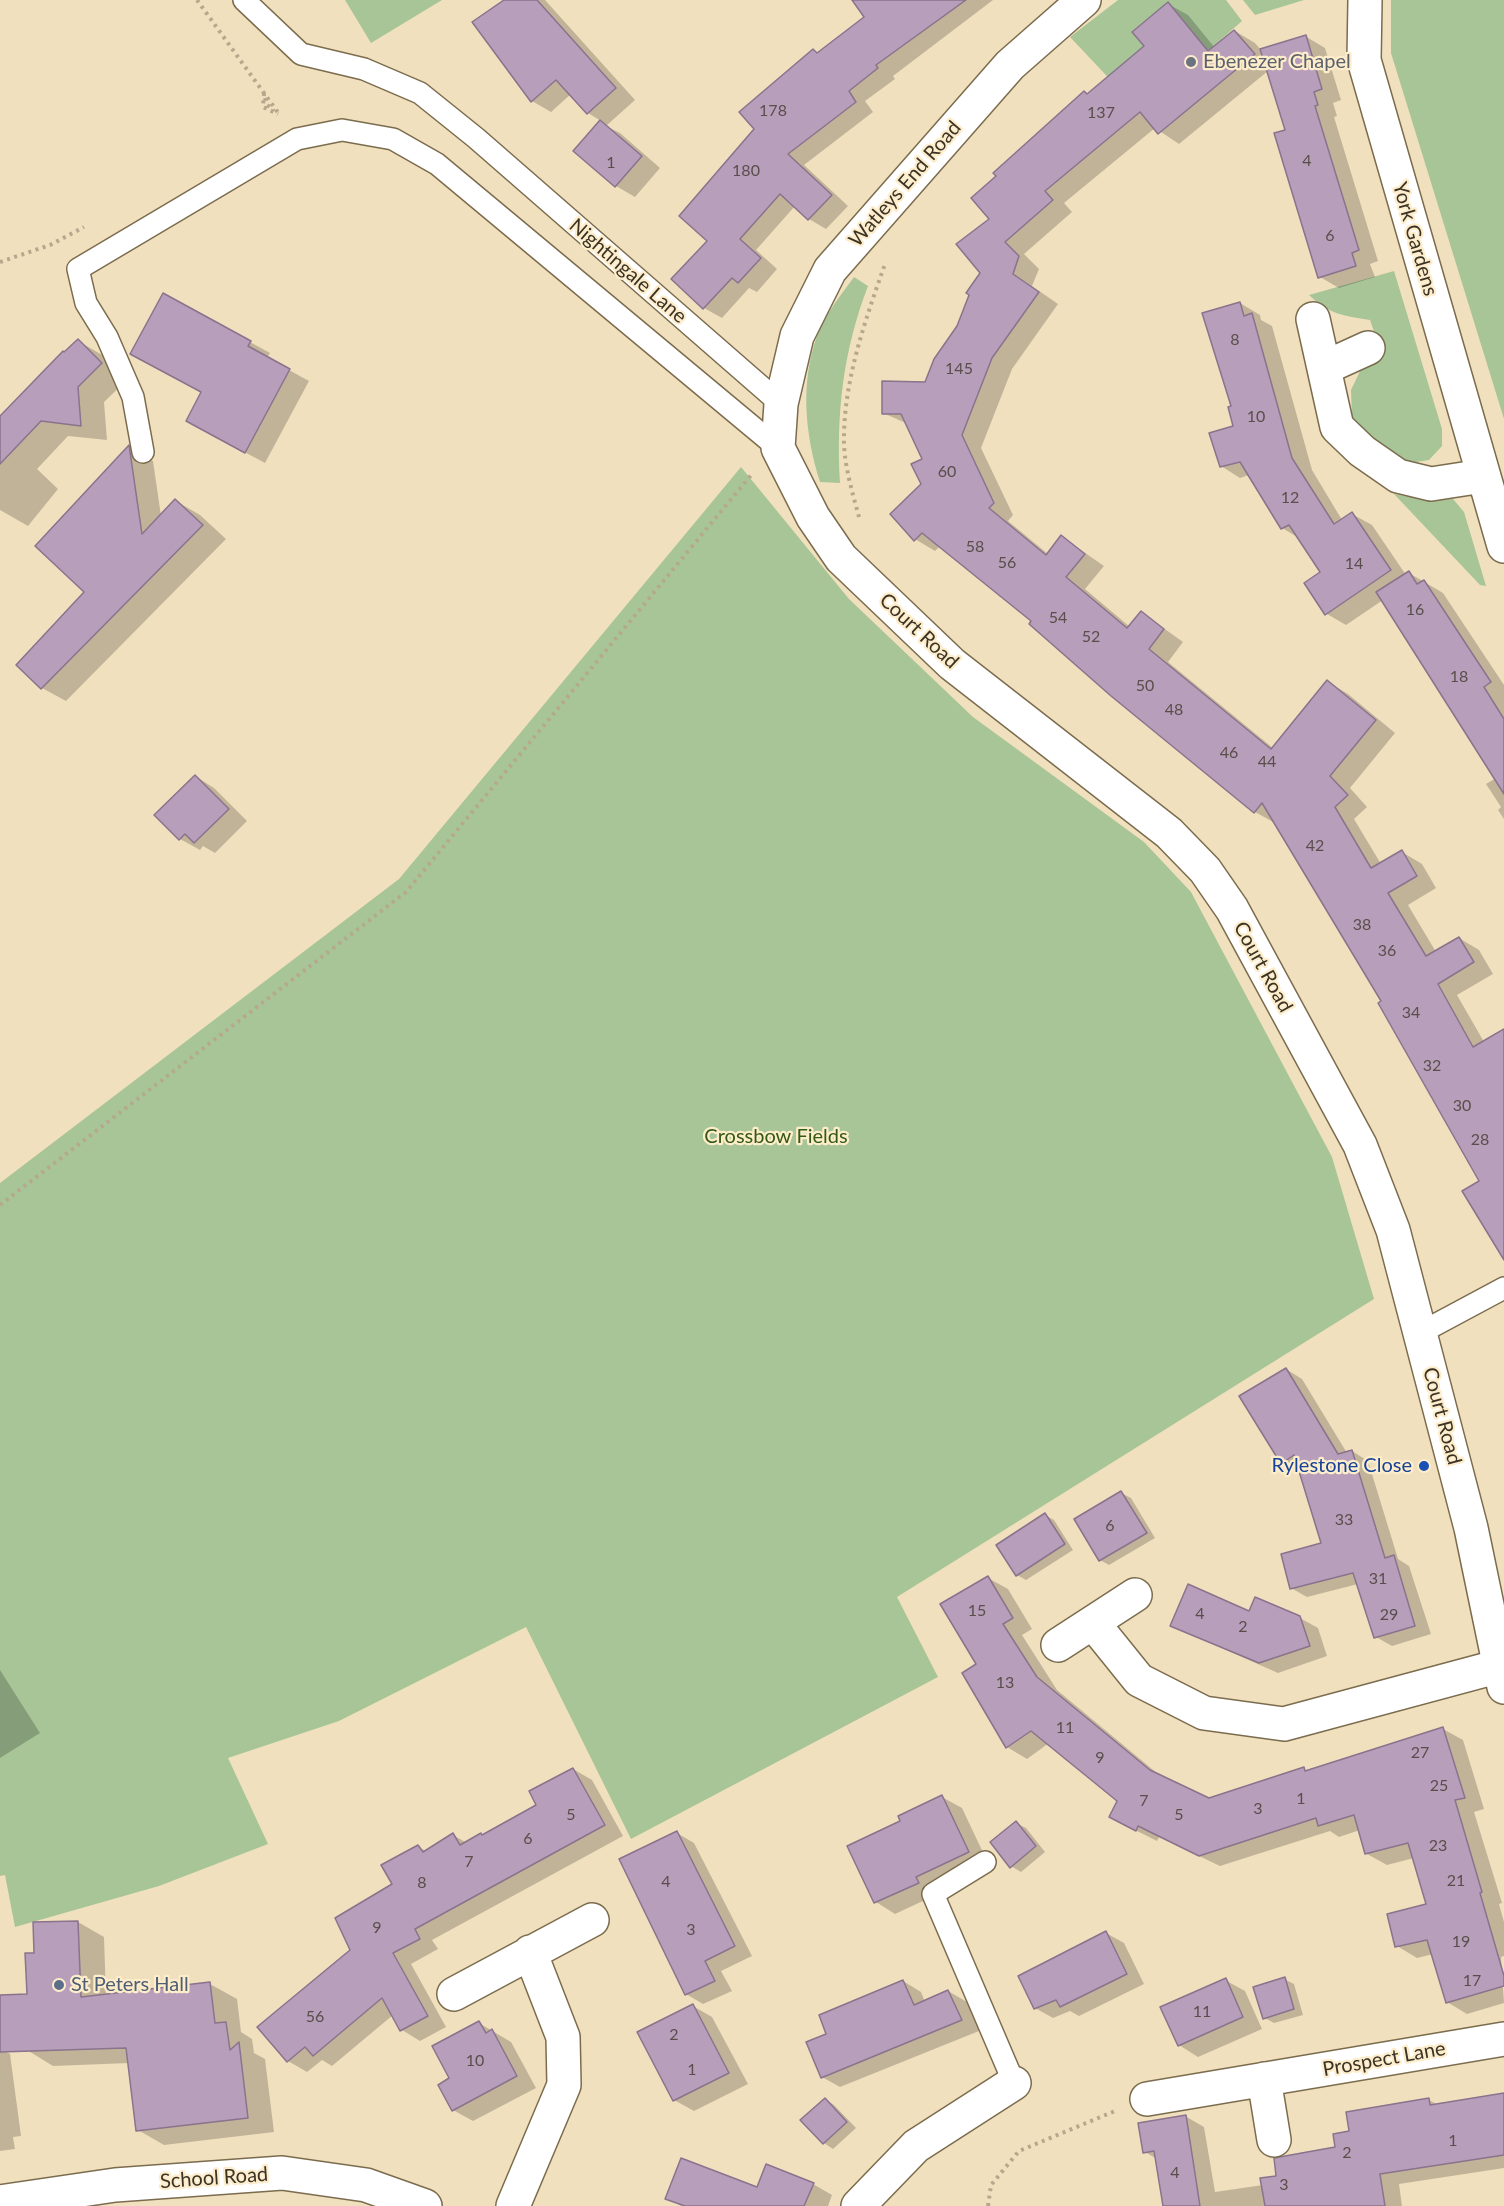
<!DOCTYPE html>
<html>
<head>
<meta charset="utf-8">
<style>
	body { margin:0 }
	canvas { display:block; background:#f1e0be }
</style>
</head>
<body>
<canvas width="1504" height="2206"></canvas>
<script>
const c = document.querySelector('canvas').getContext('2d');
c.lineJoin = 'round';
function fillPath(path, color) { c.fillStyle = color; c.fill(path, 'evenodd'); }
function trace(path, color, width, dash) { c.strokeStyle = color; c.lineWidth = width; c.lineCap = dash ? 'butt' : 'round'; c.setLineDash(dash || []); c.stroke(path); }
function drawText(font, color, halo, rows, align = 'center') {
  c.font = font + ' Lato,sans-serif'; c.lineWidth = 4.5; c.setLineDash([]); c.textBaseline = 'middle'; c.strokeStyle = halo; c.fillStyle = color; for (const [text, x, y, turn = 0] of rows) {
    c.save(); c.translate(x, y); c.rotate((+turn || 0) * Math.PI / 180); c.textAlign = isNaN(turn) ? turn : align; if (halo) c.strokeText(text, 0, 0); c.fillText(text, 0, 0); c.restore();
  }
}
fillPath(new Path2D(`
	M 345,0 L 442,0 L 371,43 Z
	M 1118,0 L 1226,0 L 1242,21 L 1208,51 L 1168,2 L 1132,31 L 1172,80 L 1137,108 L 1070,37 Z
	M 1243,0 L 1304,0 L 1255,15 Z
	M 1391,0 L 1504,0 L 1504,419 L 1391,53 Z
	M 1394,271 L 1442,429 L 1442,446 L 1429,460 L 1410,463 L 1377,448 L 1352,418 L 1351,390 L 1362,367 L 1381,352 L 1370,320 C 1344,316 1328,314 1309,295 Z
	M 854,277 L 868,286 C 843,351 836,414 840,483 L 820,482 C 805,434 800,384 817,336 C 825,314 841,295 854,277 Z
	M 741,467 L 849,599 L 973,717 L 1144,842 L 1191,892 L 1332,1157 L 1374,1299 L 897,1597 L 938,1677 L 631,1839 L 526,1627 L 339,1721 L 228,1758 L 268,1844 L 159,1886 L 15,1927 L 5,1875 L 0,1876 L 0,1183 L 399,879 Z
	M 1394,494 L 1427,500 L 1453,499 L 1464,512 L 1486,586 L 1480,585 Z`), '#a8c598');
fillPath(new Path2D(`
	M 507,0 L 545,0 L 635,100 L 606,126 L 620,133 L 660,168 L 635,197 L 616,186 L 575,151 L 601,121 L 588,113 L 571,94 L 551,112 L 532,101 Z
	M 862,0 L 993,0 L 893,76 L 895,79 L 865,101 L 873,112 L 804,165 L 848,206 L 826,229 L 809,219 L 795,206 L 756,250 L 777,269 L 757,292 L 749,288 L 722,318 L 704,308 L 673,279 L 709,241 L 756,129 L 813,51 L 819,54 L 866,17 Z
	M 1168,4 L 1188,15 L 1215,48 L 1235,31 L 1255,43 L 1261,50 L 1305,36 L 1325,48 L 1341,100 L 1333,103 L 1337,116 L 1334,117 L 1378,261 L 1370,264 L 1375,277 L 1339,288 L 1320,277 L 1287,131 L 1268,71 L 1179,144 L 1155,128 L 1064,203 L 1072,212 L 1024,254 L 1039,269 L 1032,286 L 1058,304 L 1012,369 L 981,448 L 1013,515 L 1008,521 L 1048,554 L 1062,537 L 1104,566 L 1085,589 L 1130,627 L 1141,612 L 1183,642 L 1168,662 L 1273,748 L 1328,682 L 1348,694 L 1395,733 L 1350,788 L 1367,807 L 1354,819 L 1381,864 L 1402,852 L 1422,864 L 1436,888 L 1408,905 L 1436,952 L 1459,938 L 1479,950 L 1493,974 L 1457,995 L 1484,1042 L 1504,1031 L 1504,1255 L 1481,1181 L 1383,1002 L 1275,823 L 1255,812 L 1034,621 L 940,546 L 935,551 L 915,539 L 924,459 L 908,424 L 883,413 L 926,384 L 959,327 L 982,273 L 991,219 L 1085,93 L 1088,95 L 1146,46 Z
	M 164,295 L 270,353 L 267,358 L 309,381 L 265,463 L 207,432 L 203,392 Z
	M 1240,303 L 1260,315 L 1261,320 L 1272,326 L 1312,470 L 1342,520 L 1352,514 L 1372,525 L 1406,575 L 1409,573 L 1443,593 L 1504,685 L 1504,819 L 1498,810 L 1501,807 L 1486,784 L 1496,778 L 1383,600 L 1346,625 L 1327,614 L 1322,573 L 1299,538 L 1282,528 L 1249,475 L 1240,478 L 1221,466 L 1235,428 L 1232,407 Z
	M 78,341 L 104,356 L 128,379 L 104,402 L 107,440 L 68,436 L 37,469 L 58,489 L 28,526 L 0,510 L 0,418 Z
	M 129,447 L 153,461 L 161,516 L 176,501 L 200,515 L 226,539 L 66,701 L 42,688 L 86,592 Z
	M 195,776 L 214,788 L 247,821 L 215,853 L 203,846 L 200,850 L 180,839 Z
	M 1286,1369 L 1302,1379 L 1347,1453 L 1352,1451 L 1368,1461 L 1398,1559 L 1409,1566 L 1431,1634 L 1392,1646 L 1376,1637 L 1358,1584 L 1307,1597 L 1291,1588 L 1323,1544 L 1300,1470 L 1298,1472 L 1282,1463 Z
	M 1121,1493 L 1131,1498 L 1155,1538 L 1109,1565 L 1100,1560 Z
	M 1045,1515 L 1054,1520 L 1073,1550 L 1026,1580 L 1017,1575 Z
	M 988,1578 L 1008,1589 L 1032,1629 L 1022,1635 L 1057,1690 L 1164,1779 L 1209,1800 L 1304,1769 L 1308,1771 L 1443,1729 L 1463,1740 L 1484,1809 L 1474,1812 L 1502,1903 L 1499,1904 L 1504,1922 L 1504,1956 L 1501,1957 L 1504,2003 L 1467,2014 L 1447,2002 L 1433,1954 L 1417,1958 L 1397,1946 L 1428,1905 L 1414,1858 L 1387,1865 L 1367,1854 L 1360,1830 L 1339,1837 L 1330,1831 L 1220,1866 L 1159,1837 L 1157,1841 L 1131,1828 L 1119,1801 L 1049,1743 L 1027,1759 L 1007,1747 L 978,1665 Z
	M 1250,1613 L 1300,1618 L 1318,1628 L 1327,1656 L 1278,1673 L 1172,1626 Z
	M 0,1670 L 40,1733 L 0,1758 Z
	M 573,1769 L 592,1780 L 623,1836 L 432,1940 L 438,1949 L 411,1964 L 446,2027 L 420,2041 L 402,2030 L 393,2015 L 332,2066 L 322,2060 L 307,2072 L 288,2061 L 352,1950 L 418,1847 L 426,1851 L 453,1835 L 467,1843 L 484,1836 L 538,1806 Z
	M 942,1797 L 962,1808 L 988,1863 L 938,1894 L 895,1914 L 876,1902 L 849,1847 L 902,1822 Z
	M 1016,1823 L 1026,1828 L 1045,1852 L 1021,1872 L 1011,1866 Z
	M 677,1833 L 694,1843 L 752,1956 L 721,1971 L 732,1991 L 703,2004 L 686,1994 Z
	M 78,1922 L 104,1937 L 106,1996 L 210,1984 L 237,1999 L 241,2032 L 252,2039 L 254,2053 L 265,2059 L 274,2132 L 164,2145 L 138,2130 L 130,2063 L 53,2066 L 27,2050 L 27,1955 L 36,1954 Z
	M 1106,1933 L 1124,1943 L 1144,1984 L 1079,2016 L 1070,2011 L 1053,2018 L 1035,2008 Z
	M 1284,1979 L 1294,1984 L 1303,2015 L 1274,2023 L 1265,2018 Z
	M 1225,1980 L 1245,1991 L 1262,2029 L 1198,2057 L 1179,2045 Z
	M 903,1981 L 921,1992 L 925,2002 L 948,1991 L 967,2002 L 979,2031 L 840,2087 L 822,2077 L 828,2035 Z
	M 693,2006 L 712,2017 L 748,2084 L 694,2111 L 674,2100 Z
	M 479,2023 L 511,2042 L 536,2088 L 473,2121 L 453,2110 L 451,2078 Z
	M 0,2048 L 10,2054 L 21,2136 L 13,2137 L 15,2149 L 0,2151 Z
	M 1504,2095 L 1504,2168 L 1399,2184 L 1402,2206 L 1164,2206 L 1157,2159 L 1145,2152 L 1185,2116 L 1204,2127 L 1215,2192 L 1263,2185 L 1429,2100 L 1438,2105 Z
	M 825,2099 L 834,2105 L 856,2128 L 833,2149 L 824,2143 L 803,2120 Z
	M 813,2184 L 832,2195 L 828,2206 L 681,2206 L 667,2198 Z`), '#0003');
const building = new Path2D(`
	M 504,0 L 537,0 L 616,88 L 587,114 L 556,80 L 531,102 L 472,22 Z
	M 852,0 L 966,0 L 876,65 L 878,68 L 849,91 L 856,102 L 788,154 L 832,195 L 808,220 L 780,194 L 740,239 L 761,258 L 738,283 L 732,278 L 703,309 L 671,279 L 707,241 L 679,216 L 754,129 L 739,112 L 813,49 L 817,53 L 864,17 Z
	M 1168,2 L 1208,51 L 1234,30 L 1255,54 L 1158,134 L 1140,112 L 1045,191 L 1053,200 L 1005,242 L 1019,256 L 1013,274 L 1039,292 L 992,358 L 962,435 L 994,503 L 989,508 L 1046,555 L 1061,535 L 1085,554 L 1066,577 L 1127,628 L 1141,611 L 1164,629 L 1149,649 L 1271,749 L 1327,680 L 1376,720 L 1330,776 L 1348,795 L 1335,807 L 1371,868 L 1402,850 L 1417,876 L 1388,893 L 1426,956 L 1459,937 L 1474,962 L 1438,984 L 1473,1047 L 1504,1029 L 1504,1260 L 1462,1191 L 1479,1181 L 1378,1003 L 1381,1001 L 1262,803 L 1254,813 L 1111,696 L 1029,624 L 1031,621 L 922,533 L 914,541 L 890,514 L 921,484 L 911,464 L 922,459 L 901,414 L 882,414 L 882,381 L 925,382 L 934,359 L 957,326 L 969,295 L 966,293 L 980,273 L 956,244 L 989,219 L 971,198 L 996,176 L 993,173 L 1084,91 L 1087,94 L 1144,46 L 1132,32 Z
	M 1306,35 L 1322,89 L 1314,92 L 1318,105 L 1315,106 L 1359,250 L 1352,253 L 1356,266 L 1318,278 L 1274,133 L 1285,130 L 1260,49 Z
	M 600,120 L 642,156 L 615,187 L 573,151 Z
	M 163,293 L 251,341 L 248,346 L 290,369 L 245,453 L 186,421 L 201,392 L 130,354 Z
	M 1240,302 L 1244,316 L 1252,313 L 1292,458 L 1334,524 L 1352,512 L 1391,570 L 1325,615 L 1304,583 L 1320,572 L 1289,525 L 1281,529 L 1240,462 L 1220,467 L 1209,433 L 1233,426 L 1228,407 L 1231,406 L 1202,313 Z
	M 78,339 L 102,363 L 78,387 L 81,426 L 41,421 L 0,464 L 0,416 L 63,351 L 64,352 Z
	M 129,445 L 142,534 L 175,499 L 203,525 L 41,689 L 16,665 L 84,592 L 35,546 Z
	M 1409,571 L 1417,584 L 1424,580 L 1491,682 L 1484,687 L 1504,719 L 1504,794 L 1376,592 Z
	M 195,775 L 229,809 L 194,843 L 185,834 L 179,840 L 154,815 Z
	M 1286,1368 L 1338,1454 L 1352,1450 L 1385,1558 L 1394,1555 L 1415,1626 L 1374,1638 L 1353,1573 L 1290,1589 L 1281,1554 L 1321,1543 L 1294,1455 L 1281,1464 L 1239,1396 Z
	M 1121,1491 L 1147,1533 L 1099,1561 L 1074,1519 Z
	M 1045,1513 L 1065,1544 L 1016,1576 L 996,1545 Z
	M 988,1576 L 1013,1618 L 1003,1624 L 1037,1677 L 1150,1770 L 1209,1798 L 1304,1767 L 1305,1771 L 1443,1727 L 1465,1798 L 1455,1800 L 1482,1892 L 1480,1893 L 1504,1976 L 1504,1986 L 1446,2003 L 1427,1940 L 1395,1947 L 1387,1914 L 1426,1904 L 1408,1843 L 1365,1854 L 1354,1815 L 1318,1826 L 1316,1818 L 1199,1856 L 1138,1826 L 1136,1831 L 1109,1817 L 1117,1801 L 1031,1731 L 1006,1748 L 962,1673 L 976,1664 L 940,1604 Z
	M 1188,1584 L 1249,1611 L 1255,1597 L 1300,1616 L 1310,1646 L 1259,1663 L 1170,1626 Z
	M 573,1768 L 605,1825 L 415,1929 L 420,1939 L 393,1953 L 428,2016 L 400,2031 L 382,1998 L 313,2056 L 305,2047 L 287,2062 L 257,2027 L 350,1950 L 335,1918 L 392,1884 L 381,1865 L 418,1845 L 423,1852 L 453,1833 L 460,1845 L 481,1833 L 482,1835 L 536,1805 L 529,1791 Z
	M 942,1795 L 969,1852 L 916,1877 L 919,1883 L 874,1903 L 847,1846 L 900,1821 L 898,1816 Z
	M 1016,1821 L 1036,1846 L 1010,1868 L 990,1842 Z
	M 677,1831 L 735,1946 L 705,1961 L 715,1981 L 685,1995 L 619,1859 Z
	M 78,1921 L 81,1997 L 210,1982 L 215,2023 L 226,2022 L 230,2050 L 239,2042 L 248,2118 L 136,2131 L 126,2048 L 0,2052 L 0,1995 L 27,1994 L 25,1953 L 34,1953 L 33,1922 Z
	M 1106,1931 L 1127,1974 L 1060,2007 L 1056,2000 L 1034,2009 L 1018,1976 Z
	M 1285,1977 L 1294,2009 L 1263,2019 L 1253,1987 Z
	M 1226,1978 L 1243,2017 L 1178,2046 L 1160,2007 Z
	M 903,1980 L 914,2005 L 948,1990 L 962,2020 L 821,2078 L 806,2042 L 826,2034 L 819,2015 Z
	M 693,2004 L 729,2073 L 673,2101 L 637,2032 Z
	M 479,2021 L 486,2033 L 492,2029 L 517,2076 L 452,2111 L 438,2085 L 449,2078 L 432,2046 Z
	M 1504,2093 L 1504,2155 L 1380,2174 L 1385,2206 L 1265,2206 L 1260,2178 L 1276,2176 L 1274,2158 L 1335,2147 L 1333,2134 L 1349,2131 L 1346,2112 L 1429,2098 L 1430,2105 Z
	M 825,2098 L 847,2122 L 823,2144 L 800,2120 Z
	M 1186,2115 L 1200,2206 L 1163,2206 L 1154,2151 L 1143,2153 L 1138,2123 Z
	M 681,2158 L 757,2187 L 766,2164 L 814,2183 L 804,2206 L 685,2206 L 665,2199 Z`);
fillPath(building, '#b79eba');
trace(building, '#8a738d', 1.5);
const lane = new Path2D(`
	M 244,0 L 301,54 L 364,69 L 420,93 L 476,138 L 781,404
	M 143,452 L 133,397 L 107,337 L 86,303 L 78,269 L 297,139 L 342,130 L 393,139 L 437,164 L 778,448
	M 1420,1333 L 1504,1288
	M 985,1862 L 933,1894 L 1014,2083`);
const street = new Path2D(`
	M 1365,0 L 1364,60 L 1504,546
	M 1313,319 L 1337,427 L 1362,451 L 1398,476 L 1431,484 L 1483,476
	M 1324,368 L 1368,348
	M 1093,1623 L 1139,1680 L 1204,1713 L 1284,1724 L 1500,1666
	M 1058,1645 L 1135,1595
	M 454,1994 L 592,1920
	M 1264,2079 L 1274,2140
	M 1147,2099 L 1504,2039
	M 0,2202 L 115,2185 L 282,2173 L 366,2185 L 425,2206
	M 513,2206 L 564,2085 L 563,2037 L 530,1952
	M 858,2206 L 916,2146 L 1014,2083`);
const secondary = new Path2D(`
	M 1084,0 L 1010,65 L 830,270 L 797,336 L 781,404 L 778,448 L 813,517 L 841,558 L 952,664 L 1169,833 L 1205,870 L 1232,909 L 1360,1145 L 1393,1230 L 1471,1528 L 1504,1687`);
trace(lane, '#7b6c4e', 24);
trace(street, '#7b6c4e', 36);
trace(secondary, '#7b6c4e', 36);
trace(new Path2D(`
	M 197,0 L 279,114
	M 264,93 L 263,107 L 278,114
	M 265,98 L 267,105 L 274,111
	M 0,262 L 50,245 L 84,227
	M 859,517 C 852,491 843,462 844,435 C 845,377 866,318 885,264
	M 0,1205 L 406,892 L 752,474
	M 988,2206 L 991,2185 L 1019,2151 L 1115,2111`), '#b6a88d', 4, [3, 4.5]);
trace(lane, '#fff', 21);
trace(street, '#fff', 33);
trace(secondary, '#fff', 33);
for (const [x, y, r, color] of [
	[1191,62,6,"#6b7280"],
	[1424,1466,6,"#1a4fb4"],
	[59,1985,6,"#5c6f8a"]
]) { const dot = new Path2D(); dot.arc(x, y, r, 0, 2 * Math.PI); c.fillStyle = color; c.fill(dot); trace(dot, '#feedcb', 2); }
drawText('16px', '#594e4b', null, [
	["178",773,111],
	["137",1101,113],
	["4",1307,161],
	["1",611,163],
	["180",746,171],
	["6",1330,236],
	["8",1235,340],
	["145",959,369],
	["10",1256,417],
	["60",947,472],
	["12",1290,498],
	["58",975,547],
	["56",1007,563],
	["14",1354,564],
	["16",1415,610],
	["54",1058,618],
	["52",1091,637],
	["18",1459,677],
	["50",1145,686],
	["48",1174,710],
	["46",1229,753],
	["44",1267,762],
	["42",1315,846],
	["38",1362,925],
	["36",1387,951],
	["34",1411,1013],
	["32",1432,1066],
	["30",1462,1106],
	["28",1480,1140],
	["33",1344,1520],
	["6",1110,1526],
	["31",1378,1579],
	["15",977,1611],
	["4",1200,1614],
	["29",1389,1615],
	["2",1243,1627],
	["13",1005,1683],
	["11",1065,1728],
	["27",1420,1753],
	["9",1100,1758],
	["25",1439,1786],
	["1",1301,1799],
	["7",1144,1801],
	["3",1258,1809],
	["5",571,1815],
	["5",1179,1815],
	["6",528,1839],
	["23",1438,1846],
	["7",469,1862],
	["21",1456,1881],
	["4",666,1882],
	["8",422,1883],
	["9",377,1928],
	["3",691,1930],
	["19",1461,1942],
	["17",1472,1981],
	["11",1202,2012],
	["56",315,2017],
	["2",674,2035],
	["10",475,2061],
	["1",692,2070],
	["1",1453,2141],
	["2",1347,2153],
	["4",1175,2173],
	["3",1284,2185]
]);
drawText('20px', '#5b616d', '#feedcb', [
	["Ebenezer Chapel",1203,62]
], 'left');
drawText('20px', '#3a3326', '#feedcb', [
	["Watleys End Road",905,184,-49],
	["York Gardens",1415,239,74],
	["Nightingale Lane",628,271,41],
	["Court Road",919,631,43],
	["Court Road",1263,967,61],
	["Court Road",1442,1416,75],
	["Prospect Lane",1384,2059,-10],
	["School Road",214,2178,-4]
]);
drawText('20px', '#335a13', '#feedcb', [
	["Crossbow Fields",776,1137]
]);
drawText('20px', '#164399', '#feedcb', [
	["Rylestone Close",1412,1466]
], 'right');
drawText('20px', '#4e5e75', '#feedcb', [
	["St Peters Hall",71,1985]
], 'left');
</script>
</body>
</html>
